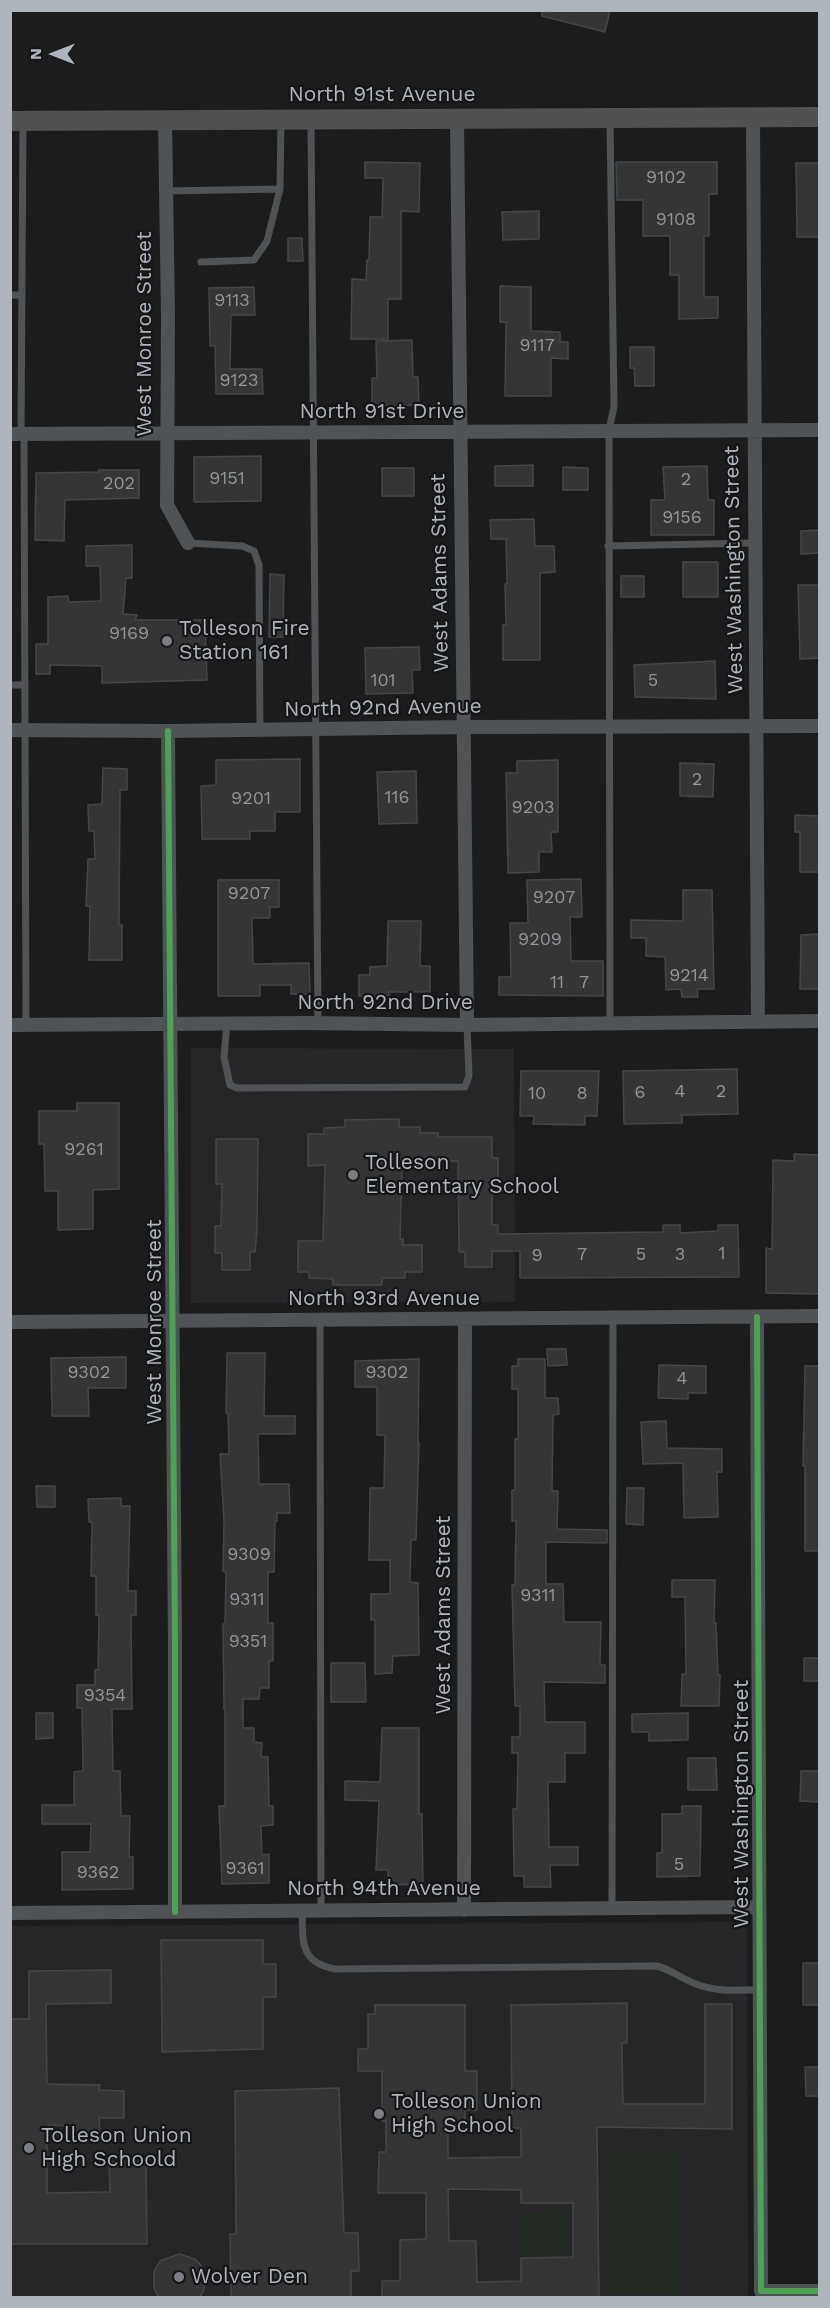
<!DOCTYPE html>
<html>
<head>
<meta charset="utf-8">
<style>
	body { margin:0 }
	#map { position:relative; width:830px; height:2308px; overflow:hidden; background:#1c1c1c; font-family:"Work Sans",sans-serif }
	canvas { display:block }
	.frame { position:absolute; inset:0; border:12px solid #aeb5bc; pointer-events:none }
	.north { position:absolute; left:24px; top:24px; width:60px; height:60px; -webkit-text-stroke:4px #161618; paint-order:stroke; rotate:270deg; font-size:16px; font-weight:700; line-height:24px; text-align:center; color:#aeb5bc }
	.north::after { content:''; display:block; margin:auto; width:21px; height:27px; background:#aeb5bc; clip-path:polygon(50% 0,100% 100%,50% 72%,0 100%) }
</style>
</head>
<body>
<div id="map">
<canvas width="830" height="2308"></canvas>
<div class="frame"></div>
<div class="north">N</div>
</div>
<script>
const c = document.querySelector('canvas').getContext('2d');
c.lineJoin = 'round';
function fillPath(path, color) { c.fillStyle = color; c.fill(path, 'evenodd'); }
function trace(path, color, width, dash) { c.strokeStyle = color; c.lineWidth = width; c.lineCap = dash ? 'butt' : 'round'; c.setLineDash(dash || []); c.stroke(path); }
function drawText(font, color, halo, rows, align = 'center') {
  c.font = font + ' "Work Sans",sans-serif'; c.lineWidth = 4.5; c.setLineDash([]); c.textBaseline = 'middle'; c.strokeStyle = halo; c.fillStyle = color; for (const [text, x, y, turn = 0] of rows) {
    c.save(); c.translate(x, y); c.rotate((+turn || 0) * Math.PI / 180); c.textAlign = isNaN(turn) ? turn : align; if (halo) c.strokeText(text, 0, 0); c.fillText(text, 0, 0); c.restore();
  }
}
fillPath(new Path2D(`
	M 191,1048 L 514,1049 L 515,1302 L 191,1303 Z
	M 730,1922 L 742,1924 L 747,1930 L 748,2297 L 11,2297 L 10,1926 Z`), '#262628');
fillPath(new Path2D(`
	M 605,2152 L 679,2152 L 680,2297 L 605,2297 Z
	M 567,2210 L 567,2254 L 521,2255 L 521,2211 Z`), '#222922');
const building = new Path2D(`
	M 542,10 L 610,10 L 605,32 L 542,16 Z
	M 365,162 L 420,163 L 419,212 L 401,211 L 401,299 L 388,299 L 388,339 L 351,339 L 352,279 L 366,280 L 367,260 L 369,260 L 370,217 L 382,217 L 383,178 L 365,178 Z
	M 616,162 L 717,162 L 717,194 L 709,194 L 709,236 L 704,236 L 704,297 L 718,297 L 718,318 L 679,319 L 679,275 L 670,275 L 670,236 L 643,236 L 643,200 L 617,200 Z
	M 796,163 L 819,163 L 819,237 L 797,237 Z
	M 539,211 L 539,239 L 503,240 L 502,212 Z
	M 288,238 L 302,238 L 303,261 L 288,261 Z
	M 500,286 L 531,287 L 531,331 L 560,332 L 560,342 L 568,342 L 568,359 L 551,358 L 551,396 L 505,396 L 506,322 L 500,322 Z
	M 254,287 L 255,315 L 231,315 L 230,369 L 262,369 L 263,394 L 216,394 L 215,346 L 210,346 L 209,288 Z
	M 412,340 L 413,377 L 418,377 L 419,405 L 372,406 L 372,378 L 377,378 L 376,341 Z
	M 630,347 L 654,347 L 654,386 L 635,386 L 634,368 L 630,368 Z
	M 261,456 L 261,501 L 194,502 L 194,457 Z
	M 533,465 L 533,486 L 495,486 L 495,466 Z
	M 707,466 L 708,500 L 714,500 L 714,535 L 651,535 L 651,500 L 665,500 L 663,467 Z
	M 563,467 L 588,468 L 588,490 L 563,490 Z
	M 382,468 L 414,468 L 414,496 L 382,496 Z
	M 99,470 L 139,470 L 139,498 L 65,500 L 64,541 L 35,540 L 36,473 L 99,472 Z
	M 534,519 L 535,546 L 554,546 L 555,572 L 540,573 L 540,660 L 503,660 L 503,625 L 506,625 L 505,584 L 507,584 L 506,539 L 491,539 L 490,520 Z
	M 819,530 L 819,553 L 801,554 L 801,531 Z
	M 132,545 L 132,578 L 126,578 L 123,614 L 137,615 L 135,620 L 205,620 L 207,680 L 102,683 L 102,666 L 50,665 L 50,674 L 36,674 L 36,644 L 48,644 L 48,597 L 68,596 L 69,602 L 101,601 L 100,566 L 86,566 L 86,546 Z
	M 683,562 L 718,562 L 718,597 L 683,597 Z
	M 270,574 L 284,575 L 283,637 L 269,637 Z
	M 621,576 L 644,576 L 644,597 L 621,597 Z
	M 798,585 L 819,585 L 819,658 L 800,659 Z
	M 419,647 L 420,670 L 412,670 L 413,693 L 366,694 L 365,648 Z
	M 715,661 L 716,699 L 635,697 L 634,665 Z
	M 300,759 L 300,812 L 275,812 L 275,831 L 250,831 L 250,839 L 202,839 L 201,786 L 216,785 L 216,760 Z
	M 558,760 L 558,832 L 551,832 L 552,852 L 539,852 L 539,872 L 508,873 L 506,773 L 517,773 L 517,761 Z
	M 680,763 L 714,764 L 713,797 L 680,796 Z
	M 103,768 L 127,769 L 127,790 L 120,790 L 119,925 L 122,925 L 122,960 L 89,960 L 90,906 L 86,906 L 88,859 L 95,859 L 94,831 L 89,831 L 88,805 L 102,804 Z
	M 416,771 L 417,823 L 379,824 L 377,772 Z
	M 795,815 L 819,816 L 819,872 L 800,872 L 800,832 L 795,832 Z
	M 581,879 L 582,917 L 570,917 L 571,961 L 603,961 L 603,996 L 499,995 L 499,977 L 511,977 L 510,923 L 528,923 L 527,880 Z
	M 218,880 L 279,880 L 279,907 L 270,907 L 270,918 L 252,918 L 253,964 L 309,963 L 310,994 L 291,994 L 291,985 L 260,985 L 260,996 L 218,996 Z
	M 683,890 L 712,890 L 714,989 L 697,989 L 698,997 L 682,997 L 681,989 L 666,990 L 665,957 L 646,956 L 646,938 L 631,938 L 631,920 L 683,921 Z
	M 388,921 L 421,921 L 420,966 L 430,966 L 430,992 L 389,992 L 389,996 L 359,996 L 359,975 L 370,975 L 370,967 L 387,966 Z
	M 819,934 L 819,989 L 800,989 L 801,935 Z
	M 737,1069 L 738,1114 L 682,1115 L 682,1123 L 624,1124 L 623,1071 Z
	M 521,1071 L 599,1071 L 597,1116 L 585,1116 L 585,1125 L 533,1124 L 534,1116 L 520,1116 Z
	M 77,1103 L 119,1103 L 119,1189 L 93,1190 L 93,1229 L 58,1230 L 58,1191 L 45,1191 L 44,1144 L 39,1144 L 39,1111 L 77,1111 Z
	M 399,1119 L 399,1127 L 420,1127 L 420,1133 L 438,1133 L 438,1137 L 492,1137 L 492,1158 L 498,1158 L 498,1182 L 492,1182 L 492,1225 L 498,1225 L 498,1234 L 663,1232 L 663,1225 L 680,1225 L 680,1233 L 718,1231 L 718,1225 L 738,1225 L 739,1277 L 520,1278 L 520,1251 L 492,1251 L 492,1267 L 465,1267 L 465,1252 L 459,1252 L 458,1161 L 421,1161 L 421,1167 L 402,1167 L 400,1239 L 403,1239 L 403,1245 L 422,1245 L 422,1272 L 405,1272 L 405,1278 L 382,1278 L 382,1285 L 333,1285 L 333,1279 L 309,1278 L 309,1272 L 298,1272 L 298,1241 L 323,1241 L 325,1165 L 308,1166 L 308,1134 L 324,1134 L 324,1128 L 345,1127 L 345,1120 Z
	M 216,1139 L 258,1139 L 257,1229 L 255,1252 L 250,1252 L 250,1270 L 222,1270 L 222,1253 L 215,1253 L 215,1226 L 221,1226 L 222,1184 L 216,1184 Z
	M 794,1154 L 819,1155 L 819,1294 L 766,1293 L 766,1248 L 772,1249 L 773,1160 L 794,1161 Z
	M 547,1349 L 566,1349 L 567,1365 L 548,1366 Z
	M 227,1353 L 265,1353 L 264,1416 L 295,1416 L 295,1434 L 258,1434 L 259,1484 L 289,1484 L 290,1513 L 277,1513 L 277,1521 L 275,1521 L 274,1572 L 268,1572 L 268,1623 L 273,1623 L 273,1661 L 269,1661 L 269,1688 L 260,1688 L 259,1699 L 243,1699 L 243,1728 L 254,1728 L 254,1742 L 262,1743 L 261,1757 L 268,1757 L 269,1806 L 273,1806 L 273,1825 L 261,1826 L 262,1855 L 269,1854 L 269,1883 L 222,1884 L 219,1806 L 225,1806 L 225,1709 L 224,1709 L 223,1624 L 225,1624 L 226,1572 L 223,1571 L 224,1521 L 220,1454 L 229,1454 L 228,1413 L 226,1413 Z
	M 126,1357 L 126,1388 L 88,1388 L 89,1416 L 52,1416 L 51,1358 Z
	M 419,1359 L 418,1443 L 419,1443 L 416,1540 L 411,1540 L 410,1582 L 418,1583 L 419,1655 L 393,1656 L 392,1673 L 375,1674 L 375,1620 L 371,1620 L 371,1594 L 390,1594 L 390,1560 L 369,1560 L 370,1488 L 384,1488 L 385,1435 L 377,1435 L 377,1387 L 355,1387 L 355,1361 Z
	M 518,1359 L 545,1359 L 545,1398 L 558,1398 L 559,1414 L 553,1415 L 552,1491 L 558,1491 L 557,1529 L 607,1530 L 607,1543 L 546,1542 L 546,1584 L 563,1584 L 564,1622 L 601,1622 L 600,1665 L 605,1665 L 605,1683 L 544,1682 L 545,1722 L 585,1722 L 585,1753 L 565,1753 L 565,1782 L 548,1782 L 549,1847 L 578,1847 L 578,1865 L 550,1865 L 551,1887 L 524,1887 L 524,1876 L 514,1876 L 513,1809 L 517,1809 L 518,1753 L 512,1753 L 512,1737 L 520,1737 L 520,1706 L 515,1706 L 512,1585 L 515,1585 L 516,1521 L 512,1521 L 512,1490 L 515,1490 L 515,1439 L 518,1439 L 518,1389 L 512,1389 L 512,1366 L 518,1366 Z
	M 659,1365 L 706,1366 L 706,1393 L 688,1393 L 688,1399 L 658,1398 Z
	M 805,1366 L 819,1366 L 819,1551 L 805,1551 L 805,1466 L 803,1466 Z
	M 666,1421 L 667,1448 L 722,1449 L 722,1472 L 717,1472 L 718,1517 L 684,1518 L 683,1463 L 643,1464 L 641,1422 Z
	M 36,1486 L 55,1486 L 55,1507 L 37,1507 Z
	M 627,1488 L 644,1488 L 643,1525 L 626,1524 Z
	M 121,1498 L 121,1506 L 130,1506 L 128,1591 L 136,1591 L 136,1615 L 131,1615 L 132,1709 L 112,1709 L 113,1771 L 120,1771 L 121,1816 L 130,1816 L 129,1857 L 133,1857 L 133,1889 L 62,1890 L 62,1852 L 90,1852 L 91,1824 L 42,1824 L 42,1805 L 74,1805 L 74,1772 L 83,1771 L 82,1708 L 77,1708 L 77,1685 L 95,1685 L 95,1670 L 98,1670 L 99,1615 L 96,1615 L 96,1576 L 91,1576 L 92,1522 L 89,1522 L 88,1499 Z
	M 672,1580 L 715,1580 L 714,1623 L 716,1623 L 718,1675 L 720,1675 L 719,1706 L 681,1706 L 682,1674 L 686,1674 L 685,1597 L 672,1597 Z
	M 804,1658 L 819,1658 L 819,1681 L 804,1681 Z
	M 331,1663 L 365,1663 L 366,1702 L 331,1702 Z
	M 36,1713 L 53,1713 L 53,1738 L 36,1739 Z
	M 688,1713 L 688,1740 L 649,1741 L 649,1732 L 632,1732 L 632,1714 Z
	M 382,1728 L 419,1728 L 419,1814 L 422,1814 L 423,1884 L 388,1885 L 388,1870 L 376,1870 L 379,1801 L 345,1800 L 345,1781 L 380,1782 Z
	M 688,1758 L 716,1758 L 717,1790 L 688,1790 Z
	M 801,1771 L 819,1771 L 819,1802 L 800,1801 Z
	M 682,1806 L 701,1806 L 700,1876 L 657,1877 L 657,1853 L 662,1853 L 662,1814 L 682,1814 Z
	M 161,1940 L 263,1940 L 263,1964 L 276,1964 L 276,1997 L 263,1997 L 263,2049 L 162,2052 Z
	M 803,1963 L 819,1963 L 819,2005 L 803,2005 Z
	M 111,1970 L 111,2003 L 46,2004 L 47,2084 L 100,2085 L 99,2090 L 124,2091 L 124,2118 L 99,2118 L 100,2134 L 76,2133 L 75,2126 L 47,2125 L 47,2193 L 110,2192 L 109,2162 L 146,2162 L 147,2244 L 10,2244 L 10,2019 L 29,2019 L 29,1971 Z
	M 627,2003 L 627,2043 L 622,2043 L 623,2104 L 705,2104 L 705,2004 L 732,2004 L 732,2129 L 597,2127 L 599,2298 L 382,2298 L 382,2281 L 400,2281 L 400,2240 L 426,2239 L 426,2193 L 378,2193 L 379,2152 L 386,2152 L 386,2121 L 382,2121 L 382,2071 L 358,2071 L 358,2049 L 368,2049 L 368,2014 L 375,2014 L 375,2005 L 465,2005 L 465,2071 L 477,2071 L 477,2110 L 465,2110 L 465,2122 L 448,2122 L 448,2158 L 521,2157 L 521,2128 L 512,2128 L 511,2005 ZM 448,2189 L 521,2190 L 521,2203 L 573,2203 L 573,2257 L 521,2258 L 521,2281 L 477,2282 L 476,2241 L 449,2241 Z
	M 805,2067 L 819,2067 L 819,2096 L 806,2096 Z
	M 339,2088 L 344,2233 L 358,2233 L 359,2271 L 351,2271 L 351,2298 L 231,2298 L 230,2234 L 236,2234 L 235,2091 Z
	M 179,2254 L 195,2259 L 201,2265 L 206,2278 L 203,2292 L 199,2298 L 159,2298 L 154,2288 L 154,2272 L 160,2261 Z`);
fillPath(building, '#353536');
trace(building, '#444748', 1.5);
trace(new Path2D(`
	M 610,120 L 614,406 L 609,431 L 610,1023
	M 311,122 L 318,1023
	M 166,191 L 280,189 L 281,122
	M 201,262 L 254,260 L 267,241 L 280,189
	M 10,295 L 22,295
	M 21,434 L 23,122
	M 24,434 L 26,1025
	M 188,543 L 242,546 L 254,551 L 259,565 L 260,730
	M 608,546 L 754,543
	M 10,685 L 24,685
	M 227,1023 L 224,1057 L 230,1085 L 237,1088 L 465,1087 L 469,1076 L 467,1025
	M 320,1320 L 321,1911
	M 612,1909 L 613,1318
	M 302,1911 C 303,1941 299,1962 335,1969 L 657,1966 C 672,1970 682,1979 696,1984 C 716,1992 738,1990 759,1990`), '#505355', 7);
trace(new Path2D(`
	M 753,117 L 758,1022
	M 165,119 L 168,317 L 167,505 L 188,543
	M 457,120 L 467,1025
	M 10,434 L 820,430
	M 10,730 L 168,731 L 464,727 L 820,726
	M 168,731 L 175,1644 L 175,1912
	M 10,1025 L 306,1023 L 467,1025 L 820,1021
	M 757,1317 L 761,2291 L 820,2291
	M 10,1322 L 820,1316
	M 464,1910 L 465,1319
	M 10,1913 L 758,1907`), '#505355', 14);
trace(new Path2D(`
	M 10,121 L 820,117`), '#4f5153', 20);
trace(new Path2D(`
	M 168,731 L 175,1644 L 175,1912
	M 757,1317 L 761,2291 L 820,2291`), '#4ca352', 6);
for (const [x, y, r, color] of [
	[167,641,6,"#7b7f84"],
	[353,1175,6,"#7b7f84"],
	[379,2114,6,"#7b7f84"],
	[29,2148,6,"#7b7f84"],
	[179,2277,6,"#7b7f84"]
]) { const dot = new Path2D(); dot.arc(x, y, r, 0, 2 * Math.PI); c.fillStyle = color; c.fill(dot); trace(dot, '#161618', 2); }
drawText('18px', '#90959a', null, [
	["9102",666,178],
	["9108",676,220],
	["9113",232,301],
	["9117",537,346],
	["9123",239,381],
	["9151",227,479],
	["2",686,480],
	["202",119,484],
	["9156",682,518],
	["9169",129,634],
	["101",383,681],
	["5",653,681],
	["2",697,780],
	["116",397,798],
	["9201",251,799],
	["9203",533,808],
	["9207",249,894],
	["9207",554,898],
	["9209",540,940],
	["9214",689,976],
	["11",557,983],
	["7",584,983],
	["4",680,1092],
	["2",721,1092],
	["6",640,1093],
	["10",537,1094],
	["8",582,1094],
	["9261",84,1150],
	["1",722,1254],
	["7",582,1255],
	["5",641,1255],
	["3",680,1255],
	["9",537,1256],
	["9302",89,1373],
	["9302",387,1373],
	["4",682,1379],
	["9309",249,1555],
	["9311",538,1596],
	["9311",247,1600],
	["9351",248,1642],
	["9354",105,1696],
	["5",679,1865],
	["9361",245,1869],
	["9362",98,1873]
]);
drawText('21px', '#aeb5bc', '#161618', [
	["North 91st Avenue",382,95],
	["West Monroe Street",145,334,-90],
	["North 91st Drive",382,412],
	["West Washington Street",734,570,-91],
	["West Adams Street",440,573,-91],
	["North 92nd Avenue",383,708,-1],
	["North 92nd Drive",385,1003],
	["North 93rd Avenue",384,1299],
	["West Monroe Street",155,1322,-90],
	["West Adams Street",444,1615,-90],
	["West Washington Street",742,1804,-90],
	["North 94th Avenue",384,1889]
]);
drawText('21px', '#aeb5bc', '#161618', [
	["Tolleson Fire",179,629],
	["Station 161",179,653],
	["Tolleson",365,1163],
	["Elementary School",365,1187],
	["Tolleson Union",391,2102],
	["High School",391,2126],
	["Tolleson Union",41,2136],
	["High Schoold",41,2160],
	["Wolver Den",191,2277]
], 'left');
</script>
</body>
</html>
